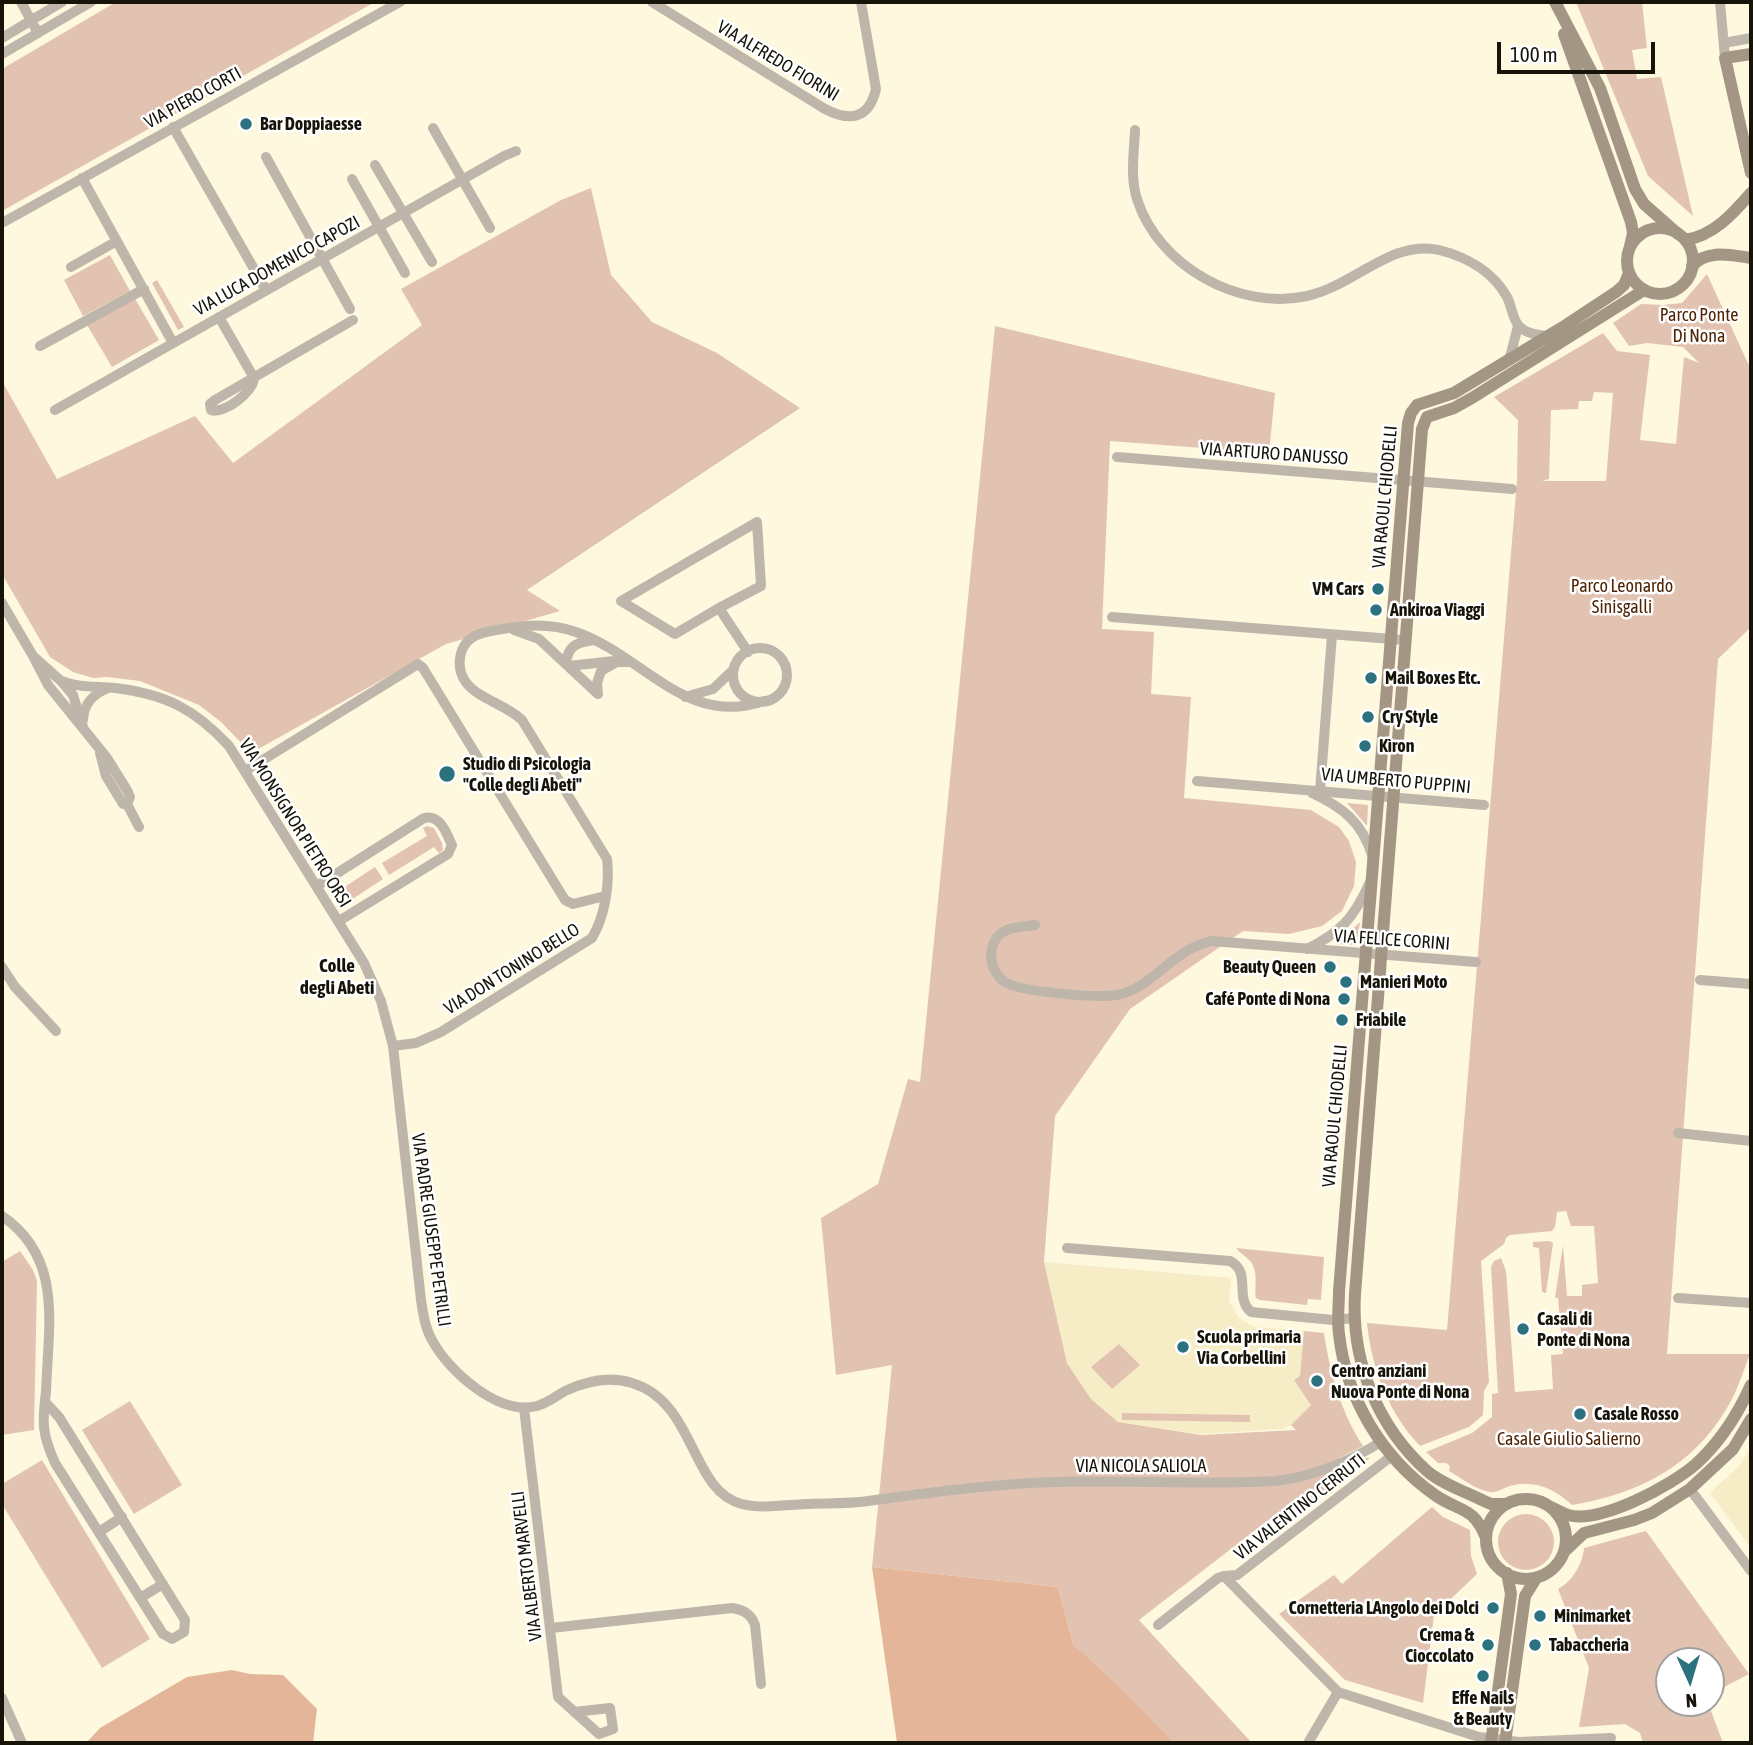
<!DOCTYPE html>
<html>
<head>
<meta charset="utf-8">
<style>
	body { margin:0 }
	#map { position:relative; width:1753px; height:1745px; overflow:hidden; background:#fdf8de; font-family:"Asap Condensed",sans-serif }
	canvas { display:block }
	.frame { position:absolute; inset:0; border:4px solid #161409; pointer-events:none }
	.north { position:absolute; left:1655px; top:1647px; width:70px; height:70px; box-sizing:border-box; background:#fff; border:2px solid #a2a19d; border-radius:50%; rotate:176deg; font-size:19px; font-weight:700; line-height:28px; text-align:center; color:#161409 }
	.north::after { content:''; display:block; margin:auto; width:24px; height:32px; background:#2b717e; clip-path:polygon(50% 0,100% 100%,50% 72%,0 100%) }
	.scale { position:absolute; left:1497px; top:42px; width:158px; height:32px; box-sizing:border-box; border:4px solid #161409; border-top:0; padding-left:9px; font-size:21px; line-height:24px; white-space:nowrap; color:#161409; -webkit-text-stroke:5px #fff; paint-order:stroke }
</style>
</head>
<body>
<div id="map">
<canvas width="1753" height="1745"></canvas>
<div class="frame"></div>
<div class="north">N</div>
<div class="scale">100 m</div>
</div>
<script>
const c = document.querySelector('canvas').getContext('2d');
c.lineJoin = 'round';
function fillPath(path, color) { c.fillStyle = color; c.fill(path, 'evenodd'); }
function trace(path, color, width, dash) { c.strokeStyle = color; c.lineWidth = width; c.lineCap = dash ? 'butt' : 'round'; c.setLineDash(dash || []); c.stroke(path); }
function drawText(font, color, halo, rows, align = 'center') {
  c.font = font + ' "Asap Condensed",sans-serif'; c.lineWidth = 5; c.setLineDash([]); c.textBaseline = 'middle'; c.strokeStyle = halo; c.fillStyle = color; for (const [text, x, y, turn = 0] of rows) {
    c.save(); c.translate(x, y); c.rotate((+turn || 0) * Math.PI / 180); c.textAlign = isNaN(turn) ? turn : align; if (halo) c.strokeText(text, 0, 0); c.fillText(text, 0, 0); c.restore();
  }
}
fillPath(new Path2D(`
	M 1044,1262 L 1231,1278 L 1229,1301 L 1239,1318 L 1254,1327 L 1304,1331 L 1300,1376 L 1311,1405 L 1291,1425 L 1282,1429 L 1198,1434 L 1118,1422 L 1091,1399 L 1067,1363 Z
	M 1751,1448 L 1751,1548 L 1710,1493 L 1739,1466 Z`), '#f6edc6');
fillPath(new Path2D(`
	M 116,2 L 375,2 L 2,211 L 2,69 Z
	M 1576,2 L 1642,2 L 1647,48 L 1632,50 L 1637,79 L 1661,77 L 1693,216 L 1648,176 Z
	M 591,188 L 611,275 L 652,322 L 717,353 L 800,408 L 527,590 L 560,611 L 446,644 L 251,753 L 221,722 L 199,705 L 140,681 L 107,677 L 93,678 L 73,672 L 50,657 L 2,574 L 2,381 L 57,479 L 195,416 L 233,463 L 422,325 L 401,289 L 561,200 Z
	M 110,255 L 130,291 L 83,316 L 64,280 Z
	M 1707,274 L 1751,370 L 1751,627 L 1718,659 L 1667,1354 L 1750,1354 C 1743,1372 1737,1392 1727,1408 C 1692,1467 1638,1494 1572,1505 C 1555,1489 1534,1479 1510,1486 C 1503,1488 1497,1493 1489,1492 C 1475,1489 1461,1478 1449,1471 L 1450,1466 L 1446,1463 L 1438,1463 L 1426,1452 L 1472,1433 L 1492,1417 L 1492,1394 L 1498,1393 L 1491,1267 L 1494,1261 L 1501,1258 L 1506,1271 L 1515,1392 L 1553,1389 L 1551,1355 L 1563,1354 L 1558,1298 L 1555,1298 L 1563,1245 L 1567,1296 L 1582,1296 L 1582,1285 L 1598,1283 L 1594,1226 L 1571,1226 L 1566,1211 L 1557,1212 L 1555,1227 L 1552,1231 L 1510,1235 L 1506,1238 L 1504,1244 L 1481,1261 L 1489,1382 L 1484,1391 L 1483,1415 L 1469,1427 L 1420,1446 C 1388,1412 1372,1370 1367,1323 L 1447,1330 L 1517,480 L 1518,420 L 1494,397 L 1603,333 L 1617,351 L 1650,355 L 1640,440 L 1676,444 L 1684,357 L 1699,363 L 1683,347 L 1647,343 L 1629,346 L 1613,323 L 1641,304 L 1663,305 L 1682,303 ZM 1594,392 L 1613,393 L 1606,481 L 1542,481 L 1549,479 L 1551,410 L 1578,409 L 1579,401 L 1592,401 Z
	M 157,280 L 184,327 L 178,330 L 152,283 Z
	M 134,297 L 159,340 L 112,367 L 87,325 Z
	M 995,326 L 1275,393 L 1269,453 L 1110,441 L 1102,629 L 1154,632 L 1151,694 L 1191,697 L 1184,798 L 1311,810 L 1339,827 L 1349,841 L 1356,862 L 1354,886 L 1342,911 L 1322,926 L 1289,934 L 1243,931 L 1130,1009 L 1055,1116 L 1044,1262 L 1067,1363 L 1091,1399 L 1118,1422 L 1201,1435 L 1296,1430 L 1291,1425 L 1311,1405 L 1294,1380 L 1300,1376 L 1304,1331 L 1324,1333 C 1330,1374 1341,1412 1363,1446 L 1339,1458 L 1370,1458 L 1291,1519 L 1280,1511 L 1139,1620 L 1252,1743 L 1173,1743 L 1073,1644 L 1058,1587 L 872,1567 L 892,1365 L 836,1375 L 821,1218 L 878,1184 L 908,1079 L 920,1082 Z
	M 1347,803 L 1368,805 L 1367,826 Z
	M 427,826 L 434,828 L 442,843 L 443,850 L 439,853 L 434,847 L 389,875 L 382,863 L 427,836 L 423,828 Z
	M 375,867 L 383,879 L 345,904 L 337,892 Z
	M 1360,922 L 1357,945 L 1336,944 Z
	M 1549,1241 L 1553,1243 L 1546,1293 L 1542,1292 L 1539,1248 L 1533,1247 L 1533,1242 Z
	M 1236,1248 L 1324,1257 L 1321,1300 L 1308,1299 L 1307,1305 L 1260,1300 L 1256,1298 C 1254,1285 1259,1272 1250,1261 C 1245,1256 1240,1253 1236,1248 Z
	M 20,1251 L 33,1270 L 37,1281 L 34,1430 L 2,1435 L 2,1262 Z
	M 1119,1344 L 1140,1365 L 1112,1389 L 1091,1367 Z
	M 130,1401 L 182,1485 L 134,1514 L 82,1430 Z
	M 1122,1413 L 1250,1415 L 1250,1422 L 1122,1420 Z
	M 42,1460 L 150,1639 L 102,1668 L 2,1504 L 2,1484 Z
	M 1432,1507 L 1443,1517 L 1470,1530 L 1471,1556 L 1477,1574 L 1434,1615 L 1423,1703 L 1345,1680 L 1279,1614 L 1334,1575 L 1342,1584 Z
	M1498 1542a28 28 0 1 1 56 0a28 28 0 1 1-56 0Z
	M 1646,1531 L 1749,1674 L 1711,1694 L 1711,1661 L 1669,1661 L 1669,1703 L 1708,1703 L 1723,1743 L 1643,1743 L 1640,1733 L 1625,1724 L 1579,1727 L 1589,1668 L 1558,1589 C 1572,1582 1583,1563 1584,1548 Z`), '#e2c3b2');
fillPath(new Path2D(`
	M 872,1567 L 1058,1587 L 1073,1644 L 1118,1686 L 1174,1743 L 897,1743 Z
	M 232,1670 L 250,1674 L 283,1675 L 317,1709 L 313,1743 L 86,1743 L 100,1728 L 187,1677 Z`), '#e5b59a');
trace(new Path2D(`
	M 21,2 L 38,33
	M 652,2 L 825,109 C 850,122 869,119 876,89 L 861,2
	M 1720,2 L 1725,58
	M 2,38 L 62,2
	M 1724,43 L 1751,38
	M 2,54 L 91,2
	M 173,127 L 266,290
	M 433,128 L 490,228
	M 1135,130 C 1134,153 1130,177 1137,199 C 1158,266 1239,311 1307,296 C 1354,286 1391,239 1439,250 C 1467,257 1493,272 1507,297 C 1512,306 1512,319 1519,326 C 1526,334 1539,335 1549,336
	M 266,157 L 350,309
	M 375,165 L 432,262
	M 82,178 L 173,343
	M 352,179 L 405,273
	M 2,223 L 400,2
	M 71,267 L 117,241
	M 219,317 L 254,378
	M 40,346 L 144,289
	M 1509,361 L 1518,326
	M 254,378 C 254,391 224,415 211,410 L 210,404 L 215,400 L 353,320
	M 55,410 L 504,156 L 516,151
	M 1117,457 L 1512,489
	M 2,603 L 33,656 L 61,681 L 73,695 L 83,727
	M 719,608 L 761,586 L 757,522 L 621,601 L 675,634 L 719,608 L 748,652
	M 1112,617 L 1405,640
	M 514,630 L 539,639 L 598,694
	M733 675a27 27 0 1 1 54 0a27 27 0 1 1-54 0Z
	M 33,656 L 48,685 L 107,758 L 128,792 L 130,797 L 127,804
	M 566,663 C 568,645 578,642 594,640
	M 569,666 L 614,661
	M 61,681 C 80,688 96,686 115,688 C 165,694 195,709 229,746 L 364,963 L 381,1001 L 393,1046 L 421,1300 C 423,1313 425,1328 432,1340 C 449,1372 499,1416 537,1406 C 548,1403 556,1396 565,1391 C 586,1381 610,1376 632,1383 C 696,1402 690,1491 742,1504 C 761,1509 785,1505 805,1504 C 826,1503 848,1504 868,1501 C 914,1495 959,1488 1005,1485 C 1095,1477 1185,1486 1275,1481 C 1314,1477 1348,1462 1381,1442
	M 598,694 L 597,683 L 601,671 L 617,662 L 630,662
	M 685,697 L 713,689 L 734,669
	M 83,720 C 84,704 92,695 106,689
	M 100,753 L 106,776 L 123,804 L 127,804 L 139,827
	M 245,771 L 418,664 L 423,668 L 565,900 L 573,904 L 605,896
	M 1197,781 L 1484,805
	M 1320,791 L 1332,635
	M 1312,793 C 1342,807 1362,822 1372,855
	M 317,886 L 424,818 C 440,814 446,832 452,845 L 448,854 L 339,921
	M 1035,925 C 1025,927 1012,926 1003,932 C 986,943 988,971 1005,982 C 1019,992 1097,998 1116,995 C 1151,990 1172,949 1212,941 L 1476,962
	M 1307,949 C 1340,933 1354,918 1369,884
	M 2,967 L 15,987 L 56,1031
	M 1700,980 L 1751,984
	M 393,1046 L 416,1043 L 441,1032 L 592,938 C 605,916 610,884 607,859 L 522,720 C 506,704 477,699 465,681 C 457,669 458,651 468,641 C 478,631 494,631 508,628 C 531,624 554,624 576,632 C 643,655 686,728 764,701
	M 1678,1133 L 1751,1141
	M 2,1216 C 64,1258 48,1327 46,1392 C 42,1423 42,1434 55,1463 L 163,1634 L 172,1639 L 184,1632 L 185,1620 L 59,1417 L 45,1402
	M 1067,1248 L 1230,1261 C 1252,1272 1234,1298 1251,1312 L 1333,1320 L 1355,1318
	M 1678,1298 L 1751,1303
	M 524,1408 L 558,1697 L 599,1734 L 613,1729 L 610,1708 L 574,1712
	M 1393,1455 L 1237,1575 L 1224,1576 L 1338,1692 L 1479,1737 L 1519,1742 L 1611,1738
	M 1690,1489 L 1751,1571
	M 99,1532 L 122,1517
	M 140,1598 L 163,1584
	M 1158,1625 L 1218,1578 L 1224,1576
	M 551,1628 L 732,1608 C 744,1610 751,1614 755,1625 L 761,1684
	M 2,1698 L 22,1743
	M 1308,1743 L 1338,1692`), '#bfb6ab', 10);
trace(new Path2D(`
	M 1555,2 L 1600,88 L 1635,189 L 1644,204 L 1678,234
	M 1564,34 L 1631,222 L 1633,233 L 1630,246
	M 1751,54 L 1725,58 L 1751,173
	M1627 261a33 33 0 1 1 66 0a33 33 0 1 1-66 0Z
	M 1685,240 C 1713,236 1733,214 1751,193
	M 1692,266 C 1707,249 1730,255 1751,258
	M1486 1539a40 40 0 1 1 80 0a40 40 0 1 1-80 0Z
	M 1507,1504 L 1491,1504 L 1484,1501 C 1466,1492 1442,1484 1427,1471 C 1377,1426 1351,1361 1355,1294 L 1422,429 L 1427,417 L 1454,408 L 1472,398 L 1644,290
	M 1549,1506 C 1555,1509 1562,1513 1568,1515 C 1601,1524 1672,1485 1696,1464 C 1719,1443 1738,1414 1751,1385
	M 1486,1538 C 1474,1506 1459,1512 1435,1495 C 1382,1458 1346,1398 1339,1334 C 1337,1320 1339,1305 1339,1291 L 1408,423 L 1411,413 L 1417,405 L 1454,393 L 1563,327 L 1616,292 L 1624,285 L 1629,273
	M 1565,1551 L 1584,1533 L 1634,1520 L 1652,1513 L 1690,1489 L 1733,1449 L 1751,1419
	M 1491,1743 L 1511,1594 L 1507,1573
	M 1505,1743 L 1525,1596 L 1535,1580`), '#a49685', 12);
for (const [x, y, r, color] of [
	[246,124,7,"#2b717e"],
	[1378,589,7,"#2b717e"],
	[1376,610,7,"#2b717e"],
	[1371,678,7,"#2b717e"],
	[1368,717,7,"#2b717e"],
	[1365,746,7,"#2b717e"],
	[447,774,9,"#2b717e"],
	[1330,967,7,"#2b717e"],
	[1346,982,7,"#2b717e"],
	[1344,999,7,"#2b717e"],
	[1342,1020,7,"#2b717e"],
	[1523,1329,7,"#2b717e"],
	[1183,1347,7,"#2b717e"],
	[1317,1381,7,"#2b717e"],
	[1580,1414,7,"#2b717e"],
	[1493,1608,7,"#2b717e"],
	[1540,1616,7,"#2b717e"],
	[1488,1645,7,"#2b717e"],
	[1535,1645,7,"#2b717e"],
	[1483,1676,7,"#2b717e"]
]) { const dot = new Path2D(); dot.arc(x, y, r, 0, 2 * Math.PI); c.fillStyle = color; c.fill(dot); trace(dot, '#fff', 2.5); }
drawText('18px', '#161409', '#fff', [
	["VIA ALFREDO FIORINI",778,61,31],
	["VIA PIERO CORTI",193,98,-29],
	["VIA LUCA DOMENICO CAPOZI",277,266,-29],
	["VIA ARTURO DANUSSO",1274,454,4],
	["VIA RAOUL CHIODELLI",1385,497,-85],
	["VIA UMBERTO PUPPINI",1396,781,5],
	["VIA MONSIGNOR PIETRO ORSI",295,823,58],
	["VIA FELICE CORINI",1392,940,4],
	["VIA DON TONINO BELLO",512,969,-32],
	["VIA RAOUL CHIODELLI",1335,1116,-85],
	["VIA PADRE GIUSEPPE PETRILLI",431,1230,82],
	["VIA NICOLA SALIOLA",1141,1466],
	["VIA VALENTINO CERRUTI",1300,1507,-38],
	["VIA ALBERTO MARVELLI",527,1566,-97]
]);
drawText('bold 18px', '#161409', '#fff', [
	["Bar Doppiaesse",260,124],
	["VM Cars",1364,589,"right"],
	["Ankiroa Viaggi",1390,610],
	["Mail Boxes Etc.",1385,678],
	["Cry Style",1382,717],
	["Kìron",1379,746],
	["Studio di Psicologia",463,764],
	["\"Colle degli Abeti\"",463,785],
	["Beauty Queen",1316,967,"right"],
	["Manieri Moto",1360,982],
	["Café Ponte di Nona",1330,999,"right"],
	["Friabile",1356,1020],
	["Casali di",1537,1319],
	["Ponte di Nona",1537,1340],
	["Scuola primaria",1197,1337],
	["Via Corbellini",1197,1358],
	["Centro anziani",1331,1371],
	["Nuova Ponte di Nona",1331,1392],
	["Casale Rosso",1594,1414],
	["Cornetteria LAngolo dei Dolci",1479,1608,"right"],
	["Minimarket",1554,1616],
	["Crema &",1474,1635,"right"],
	["Cioccolato",1474,1656,"right"],
	["Tabaccheria",1549,1645],
	["Effe Nails",1483,1698,"center"],
	["& Beauty",1483,1719,"center"]
], 'left');
drawText('18px', '#4f2304', '#fff', [
	["Parco Ponte",1699,315],
	["Di Nona",1699,336],
	["Parco Leonardo",1622,586],
	["Sinisgalli",1622,607],
	["Casale Giulio Salierno",1569,1439]
]);
drawText('bold 19px', '#161409', '#fff', [
	["Colle",337,966],
	["degli Abeti",337,988]
]);
</script>
</body>
</html>
